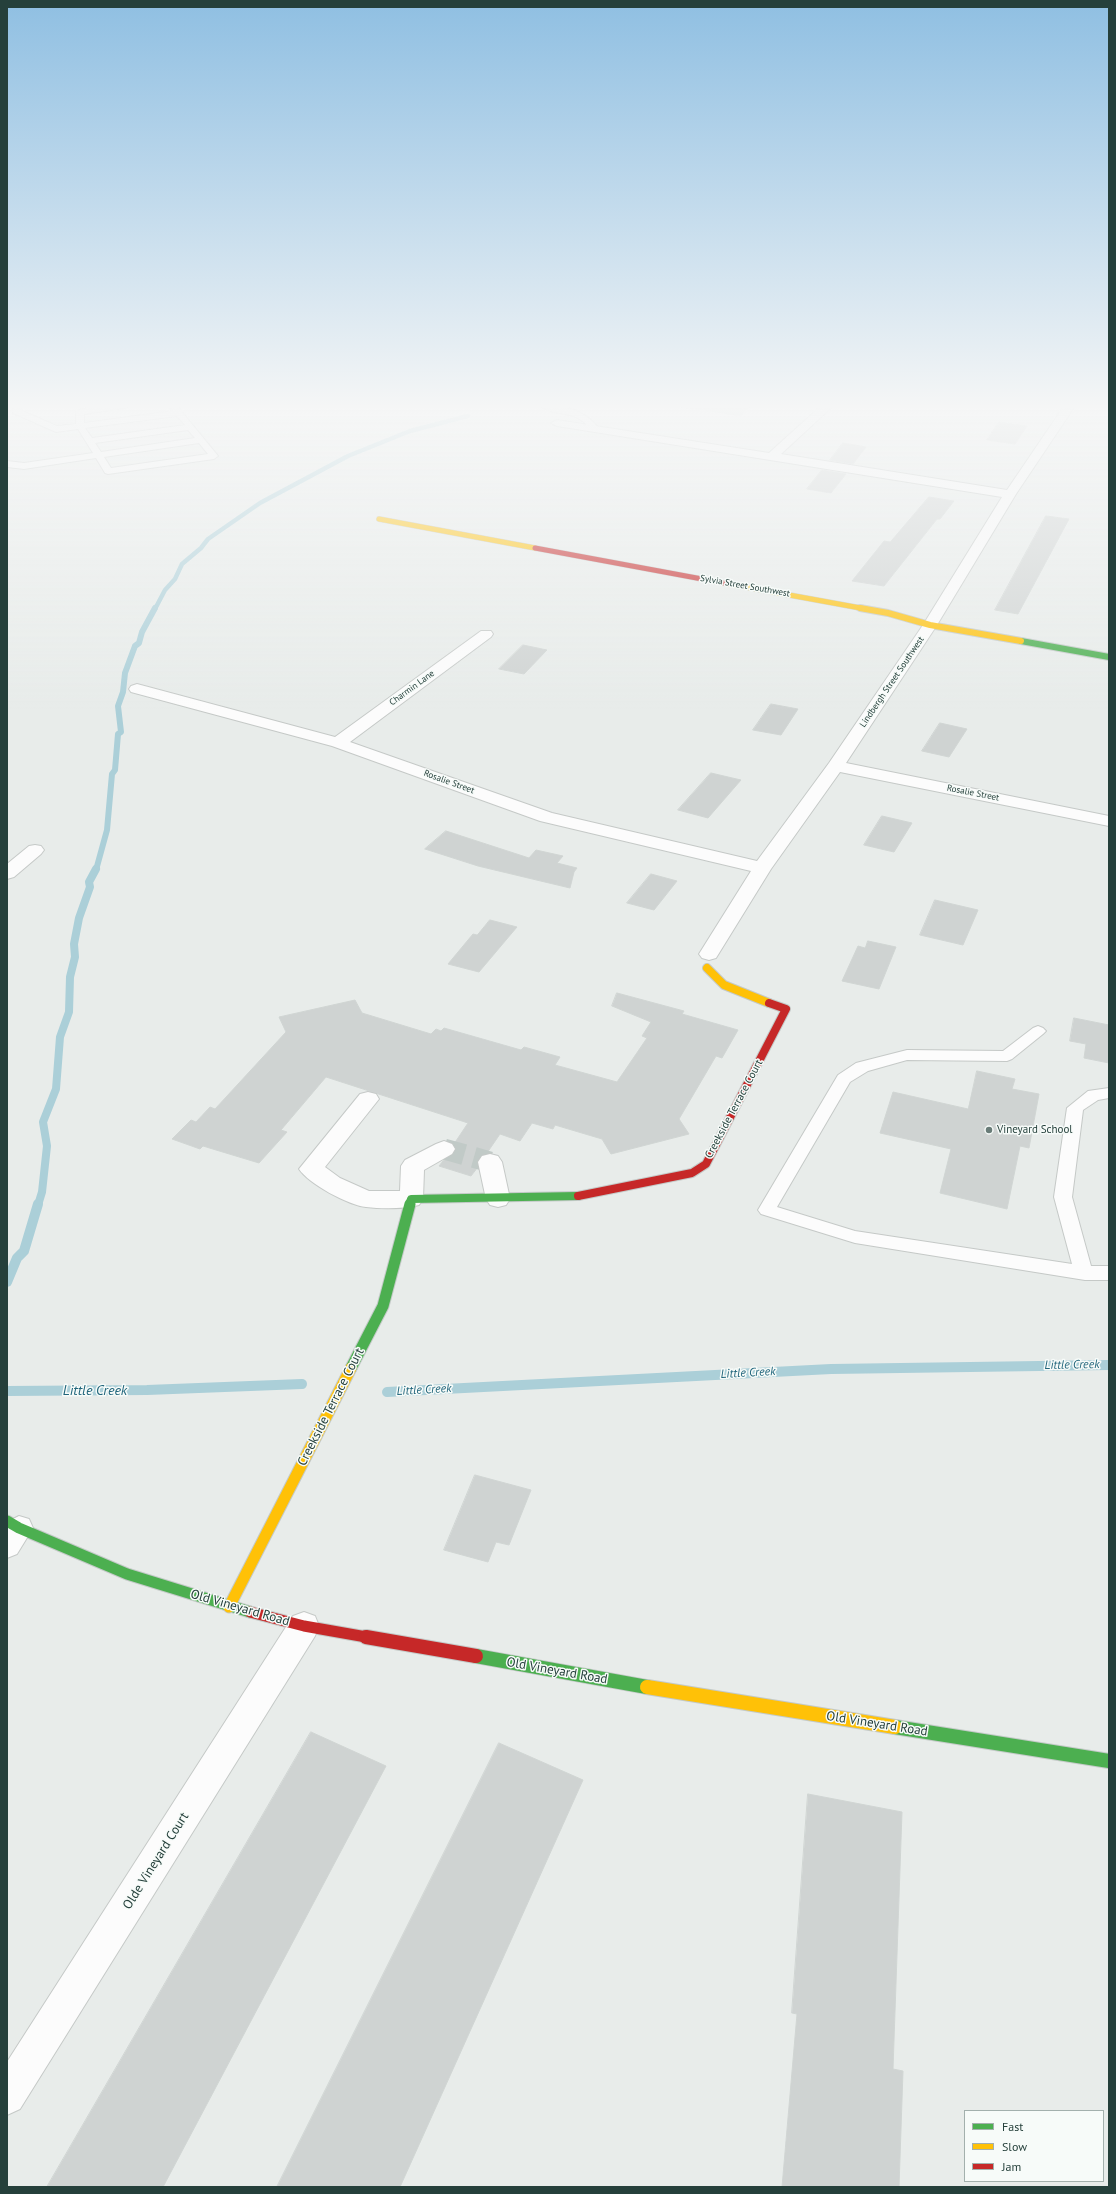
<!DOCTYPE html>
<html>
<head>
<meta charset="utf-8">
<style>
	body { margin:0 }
	#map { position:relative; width:1116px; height:2194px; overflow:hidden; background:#e8ecea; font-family:"PT Sans",sans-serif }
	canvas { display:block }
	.frame { position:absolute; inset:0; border:8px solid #25403b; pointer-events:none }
	.legend { position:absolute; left:964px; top:2110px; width:140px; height:72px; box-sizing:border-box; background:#f7fbf9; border:1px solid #a3b0ad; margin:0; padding:5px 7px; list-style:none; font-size:12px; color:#25403b }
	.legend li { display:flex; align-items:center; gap:8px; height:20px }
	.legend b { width:20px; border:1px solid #a3b0ad }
</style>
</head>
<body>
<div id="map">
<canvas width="1116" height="2194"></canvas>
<div class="frame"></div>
<ul class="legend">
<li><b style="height:5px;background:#4caf50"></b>Fast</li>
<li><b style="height:5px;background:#ffc107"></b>Slow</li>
<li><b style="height:5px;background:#c62828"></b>Jam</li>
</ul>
</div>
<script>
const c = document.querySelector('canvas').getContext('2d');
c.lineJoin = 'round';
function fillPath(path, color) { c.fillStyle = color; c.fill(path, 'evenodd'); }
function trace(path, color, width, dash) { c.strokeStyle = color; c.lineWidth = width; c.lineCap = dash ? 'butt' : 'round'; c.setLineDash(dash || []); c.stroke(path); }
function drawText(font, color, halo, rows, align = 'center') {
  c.font = font + ' "PT Sans",sans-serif'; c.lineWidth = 3; c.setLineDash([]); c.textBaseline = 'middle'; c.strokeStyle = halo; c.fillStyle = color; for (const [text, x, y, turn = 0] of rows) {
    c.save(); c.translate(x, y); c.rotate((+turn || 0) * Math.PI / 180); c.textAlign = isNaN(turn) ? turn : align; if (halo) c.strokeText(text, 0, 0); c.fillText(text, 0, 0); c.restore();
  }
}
fillPath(new Path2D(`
	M 671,406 L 751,406 L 741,416 Z`), '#d2e4d8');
trace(new Path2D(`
	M 155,609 L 165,590 L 175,579 L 182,564 L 201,548 L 208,539 L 260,503 L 348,456 L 410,431 L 468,416`), '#abcfd8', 4.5);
trace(new Path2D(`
	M 96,870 L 107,830 L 112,774 L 115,770 L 118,734 L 121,732 L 118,706 L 123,692 L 125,673 L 135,646 L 139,643 L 142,632 L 155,608`), '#abcfd8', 6);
trace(new Path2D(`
	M 38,1205 L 42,1192 L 47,1146 L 43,1122 L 56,1089 L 60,1037 L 69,1012 L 70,977 L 75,957 L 74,944 L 79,918 L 90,887 L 89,882 L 96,869`), '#abcfd8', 8);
trace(new Path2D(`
	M 7,1282 L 17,1258 L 24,1251 L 38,1204
	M 7,1391 L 147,1390 L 302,1384
	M 387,1392 L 831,1369 L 1109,1365`), '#abcfd8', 10);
const building = new Path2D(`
	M 999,422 L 1027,426 L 1015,444 L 987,440 Z
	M 843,443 L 866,447 L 853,464 L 830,460 Z
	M 822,470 L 846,474 L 831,493 L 807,489 Z
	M 929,497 L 954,501 L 940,519 L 937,519 L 884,586 L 852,581 L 884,541 L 890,542 Z
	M 1046,516 L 1069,519 L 1018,614 L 995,610 Z
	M 523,645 L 547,650 L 524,674 L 499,669 Z
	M 771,704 L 798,709 L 781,735 L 753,730 Z
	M 940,723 L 967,729 L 949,757 L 922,751 Z
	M 711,773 L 741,780 L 708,818 L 678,810 Z
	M 882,816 L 912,823 L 894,852 L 864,845 Z
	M 446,831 L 529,858 L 536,850 L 563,856 L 557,863 L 577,868 L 574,872 L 570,888 L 478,866 L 425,849 Z
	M 651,874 L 677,881 L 654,910 L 627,903 Z
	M 935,900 L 978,910 L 963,945 L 920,935 Z
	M 490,920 L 517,927 L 479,972 L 448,964 L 473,934 L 477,935 Z
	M 868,941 L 896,947 L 879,989 L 842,981 L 858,946 L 865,948 Z
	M 617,993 L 684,1011 L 682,1014 L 738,1030 L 722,1058 L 716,1056 L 679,1119 L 689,1134 L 611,1154 L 602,1139 L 555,1125 L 553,1129 L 532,1123 L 520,1141 L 500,1134 L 487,1153 L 481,1155 L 477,1161 L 478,1167 L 471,1176 L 439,1166 L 443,1161 L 453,1155 L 456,1150 L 454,1144 L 468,1123 L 326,1077 L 281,1130 L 287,1132 L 259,1163 L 216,1150 L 203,1146 L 200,1149 L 172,1139 L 191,1120 L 196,1122 L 210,1107 L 215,1109 L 286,1032 L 279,1017 L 355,1000 L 362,1013 L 431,1034 L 436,1029 L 441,1031 L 444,1028 L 521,1050 L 524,1047 L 560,1057 L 555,1065 L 617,1082 L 647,1038 L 642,1036 L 651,1022 L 612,1006 Z
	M 1074,1018 L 1109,1025 L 1109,1063 L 1084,1058 L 1086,1044 L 1070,1041 Z
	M 977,1071 L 1015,1079 L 1012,1089 L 1039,1094 L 1029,1148 L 1020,1146 L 1007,1209 L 940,1193 L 951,1149 L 880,1133 L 893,1092 L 968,1109 Z
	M 475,1475 L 531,1490 L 509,1545 L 496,1542 L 488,1562 L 444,1550 Z
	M 311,1732 L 386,1766 L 163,2187 L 47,2187 Z
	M 499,1743 L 583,1780 L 400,2187 L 277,2187 Z
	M 808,1794 L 902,1812 L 893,2069 L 903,2071 L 899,2187 L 782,2187 L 797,2014 L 792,2013 Z`);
fillPath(building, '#cfd3d2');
trace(building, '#d0d5d3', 1);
trace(new Path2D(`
	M 444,1149 L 490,1162`), '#c1cac7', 21, [21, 10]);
const lane = new Path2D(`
	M 14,406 L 22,406 L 20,410 L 57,426 L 76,424 L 76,412 C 84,405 116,406 128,406 L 124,408 L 84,414 L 84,423 L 173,411 L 169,406 L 177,406 L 218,456 L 214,459 L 108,474 L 105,473 L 96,458 L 24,469 L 7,467 L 7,461 L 24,463 L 93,453 L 78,429 L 56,432 L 13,413 ZM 177,416 L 185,425 L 92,438 L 85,428 ZM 188,430 L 195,438 L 101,452 L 95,443 ZM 199,443 L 208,454 L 111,468 L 104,457 Z
	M 541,406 C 563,405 586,410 599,429 L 592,431 C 575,407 555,418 541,406 Z
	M 1038,1026 L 1043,1028 L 1046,1031 L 1043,1034 L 1012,1059 L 1007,1061 L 907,1060 L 868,1071 L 850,1082 L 777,1207 L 855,1231 L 1072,1264 L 1054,1197 L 1067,1108 L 1088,1091 L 1109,1088 L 1109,1098 L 1098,1100 L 1083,1110 L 1072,1197 L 1091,1266 L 1109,1266 L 1109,1280 L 1085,1280 L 855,1243 L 761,1214 L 758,1210 L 838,1075 L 856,1063 L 907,1050 L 1003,1051 L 1033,1028 Z`);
const street = new Path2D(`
	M 821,406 L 833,406 L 781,454 L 1007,490 L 1064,406 L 1075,406 L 1016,494 L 937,625 L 846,763 L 1109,816 L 1109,826 L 840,772 L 771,869 L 716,958 L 709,960 L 702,958 L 699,954 L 751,871 L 540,821 L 332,746 L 131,692 L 129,689 L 131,686 L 137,684 L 335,737 L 481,631 L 491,631 L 493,634 L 491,637 L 350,742 L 552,813 L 757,861 L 829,763 L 923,625 L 1002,497 L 557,426 L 551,423 L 557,420 L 769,453 Z
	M 35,845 L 41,846 L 44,850 L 41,854 L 14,877 L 7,879 L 7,864 L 29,846 Z
	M 368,1092 L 376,1094 L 379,1099 L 325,1167 L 340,1178 L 369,1191 L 400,1191 L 401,1166 L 405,1160 L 436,1144 L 444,1141 L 452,1144 L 455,1149 L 452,1154 L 424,1170 L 423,1199 L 419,1205 C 404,1209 382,1209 366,1207 C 348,1205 309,1184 299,1169 L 360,1094 Z
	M 490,1154 L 498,1156 L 502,1162 L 510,1199 L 506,1205 L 498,1207 L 490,1205 L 486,1199 L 478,1162 L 482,1156 Z
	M 19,1516 L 29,1519 L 33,1528 L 17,1554 L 7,1558 L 7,1522 Z
	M 304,1612 L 315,1616 L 319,1626 L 315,1636 L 20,2109 L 7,2115 L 7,2062 L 293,1616 Z`);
const fastFar3 = new Path2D(`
	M 1021,641 L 1109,657`);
const fastFar2 = new Path2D(`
	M 409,1205 L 411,1199 L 578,1196`);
const fastFar1 = new Path2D(`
	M 351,1368 L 383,1306 L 410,1204
	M 7,1521 L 19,1528 L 127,1574 L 250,1612`);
const fast = new Path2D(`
	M 476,1656 L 647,1687
	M 895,1727 L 1109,1761`);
const slowFar4 = new Path2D(`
	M 379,519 L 535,548
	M 729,584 L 866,609`);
const slowFar3 = new Path2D(`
	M 860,608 L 888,613 L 930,625 L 1021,641`);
const slowFar2 = new Path2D(`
	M 707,968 L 724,985 L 769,1003`);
const slowFar1 = new Path2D(`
	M 229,1607 L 351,1368`);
const slow = new Path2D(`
	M 647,1687 L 895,1727`);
const jamFar3 = new Path2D(`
	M 535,548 L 729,584`);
const jamFar2 = new Path2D(`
	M 578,1196 L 692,1173 L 706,1164 L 786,1009 L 769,1003`);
const jamFar1 = new Path2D(`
	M 250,1612 L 304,1626 L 372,1638`);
const jam = new Path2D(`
	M 366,1637 L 476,1656`);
trace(lane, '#c5c9c7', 2);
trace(street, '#c5c9c7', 2);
trace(fastFar3, '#c4cac8', 8);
trace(fastFar2, '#c4cac8', 10);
trace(fastFar1, '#c4cac8', 13);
trace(fast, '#c4cac8', 16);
trace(slowFar4, '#c4cac8', 6);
trace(slowFar3, '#c4cac8', 8);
trace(slowFar2, '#c4cac8', 10);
trace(slowFar1, '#c4cac8', 13);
trace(slow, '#c4cac8', 16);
trace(jamFar3, '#c4cac8', 6);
trace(jamFar2, '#c4cac8', 10);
trace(jamFar1, '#c4cac8', 13);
trace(jam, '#c4cac8', 16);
fillPath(lane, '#fcfcfc');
fillPath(street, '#fcfcfc');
trace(fastFar3, '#4caf50', 6);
trace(fastFar2, '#4caf50', 8);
trace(fastFar1, '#4caf50', 11);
trace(fast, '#4caf50', 14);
trace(slowFar4, '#ffc107', 5);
trace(slowFar3, '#ffc107', 6);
trace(slowFar2, '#ffc107', 8);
trace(slowFar1, '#ffc107', 11);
trace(slow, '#ffc107', 14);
trace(jamFar3, '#c62828', 5);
trace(jamFar2, '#c62828', 8);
trace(jamFar1, '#c62828', 11);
trace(jam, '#c62828', 14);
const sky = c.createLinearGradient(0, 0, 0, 713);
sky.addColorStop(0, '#8fbfe2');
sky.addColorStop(0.57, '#f5f6f6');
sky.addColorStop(1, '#f5f6f600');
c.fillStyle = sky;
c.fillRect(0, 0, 1116, 713);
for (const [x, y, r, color] of [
	[989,1130,4,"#697c78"]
]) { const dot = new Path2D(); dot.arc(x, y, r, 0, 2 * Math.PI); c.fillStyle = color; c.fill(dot); trace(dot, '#f7fbf9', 1.5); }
drawText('9px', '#25403b', '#f7fbf9', [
	["Sylvia Street Southwest",745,586,10],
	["Lindbergh Street Southwest",892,682,-56],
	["Charmin Lane",412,688,-36],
	["Rosalie Street",449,782,20],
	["Rosalie Street",973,793,11]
]);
drawText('11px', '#25403b', '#f7fbf9', [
	["Creekside Terrace Court",734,1109,-62]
]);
drawText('11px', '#25403b', '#f7fbf9', [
	["Vineyard School",997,1130]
], 'left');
drawText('italic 12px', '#20657b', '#f7fbf9', [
	["Little Creek",1072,1365,-1],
	["Little Creek",748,1373,-3],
	["Little Creek",424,1390,-3]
]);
drawText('13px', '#25403b', '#f7fbf9', [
	["Creekside Terrace Court",331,1407,-63],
	["Old Vineyard Road",240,1608,16],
	["Old Vineyard Road",557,1671,10],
	["Old Vineyard Road",877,1724,9],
	["Olde Vineyard Court",156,1861,-58]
]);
drawText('italic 14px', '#20657b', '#f7fbf9', [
	["Little Creek",95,1391]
]);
</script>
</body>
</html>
